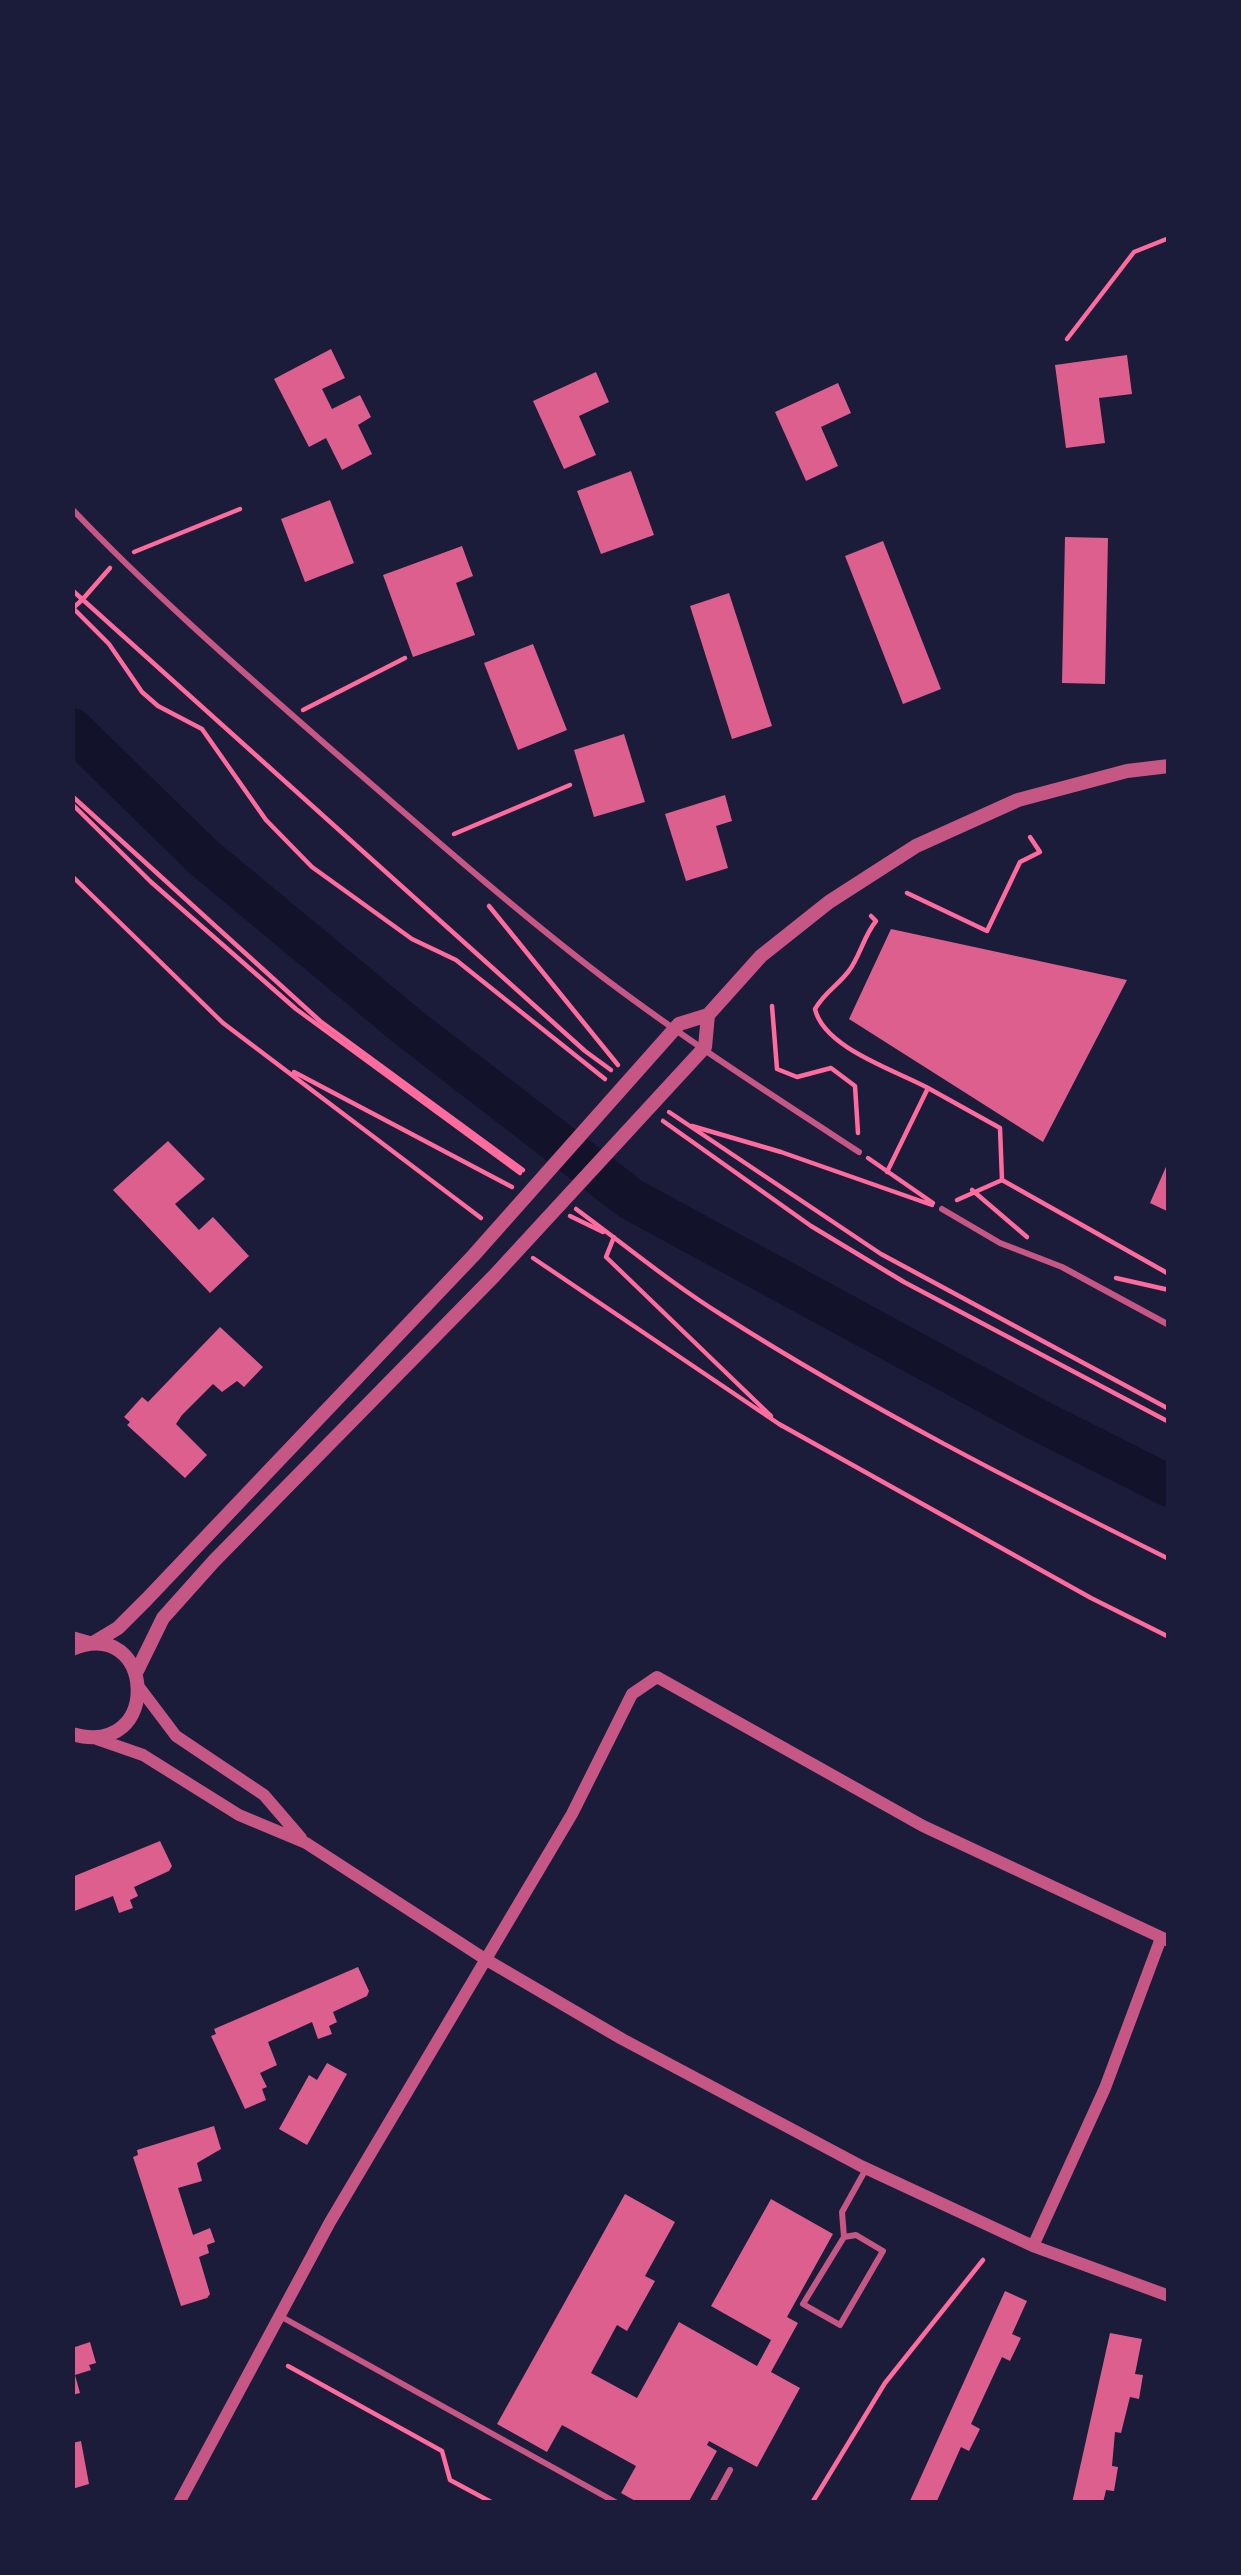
<!DOCTYPE html>
<html>
<head>
<meta charset="utf-8">
<style>
	body { margin:0 }
	#map { position:relative; width:1241px; height:2575px; overflow:hidden; background:#1b1b3a; font-family:Jost,sans-serif }
	canvas { display:block }
	.frame { position:absolute; inset:0; border:75px solid #1b1b3a; pointer-events:none }
</style>
</head>
<body>
<div id="map">
<canvas width="1241" height="2575"></canvas>
<div class="frame"></div>
</div>
<script>
const c = document.querySelector('canvas').getContext('2d');
c.lineJoin = 'round';
function trace(path, color, width, dash) { c.strokeStyle = color; c.lineWidth = width; c.lineCap = dash ? 'butt' : 'round'; c.setLineDash(dash || []); c.stroke(path); }
function fillPath(path, color) { c.fillStyle = color; c.fill(path, 'evenodd'); }
trace(new Path2D(`
	M 72,729 L 202,856 L 408,1027 L 631,1199 L 1038,1420 L 1169,1486`), '#12122b', 42);
fillPath(new Path2D(`
	M 331,349 L 345,378 L 322,389 L 332,409 L 360,395 L 371,417 L 358,425 L 372,454 L 342,470 L 326,438 L 309,447 L 274,379 Z
	M 1127,355 L 1132,394 L 1099,398 L 1105,443 L 1066,448 L 1055,365 Z
	M 596,372 L 609,402 L 579,416 L 596,455 L 564,469 L 533,401 Z
	M 838,383 L 851,413 L 821,427 L 838,466 L 806,481 L 775,412 Z
	M 631,471 L 654,535 L 601,554 L 577,491 Z
	M 330,500 L 354,563 L 305,582 L 281,519 Z
	M 1065,537 L 1108,538 L 1105,684 L 1062,683 Z
	M 883,541 L 941,689 L 903,704 L 845,556 Z
	M 462,546 L 473,576 L 456,583 L 475,635 L 413,657 L 383,575 Z
	M 729,593 L 772,726 L 732,739 L 690,606 Z
	M 533,644 L 567,730 L 518,750 L 484,663 Z
	M 624,734 L 645,802 L 594,817 L 574,750 Z
	M 725,795 L 732,821 L 716,826 L 728,868 L 686,881 L 665,814 Z
	M 891,929 L 1127,980 L 1043,1142 L 849,1019 Z
	M 168,1141 L 205,1179 L 175,1204 L 199,1230 L 213,1217 L 249,1256 L 210,1293 L 113,1190 Z
	M 1169,1160 L 1169,1212 L 1150,1203 Z
	M 220,1327 L 263,1367 L 244,1387 L 237,1381 L 222,1392 L 213,1384 L 182,1415 L 176,1424 L 207,1455 L 185,1478 L 127,1425 L 130,1422 L 124,1417 L 142,1397 L 148,1402 Z
	M 160,1841 L 172,1866 L 169,1871 L 134,1887 L 138,1896 L 130,1900 L 133,1908 L 119,1913 L 113,1896 L 72,1912 L 72,1877 Z
	M 358,1967 L 369,1991 L 367,1996 L 333,2012 L 337,2022 L 329,2026 L 332,2034 L 318,2039 L 312,2022 L 268,2042 L 277,2065 L 260,2073 L 267,2087 L 262,2089 L 266,2100 L 245,2109 L 211,2036 L 216,2034 L 214,2029 Z
	M 327,2063 L 347,2074 L 307,2145 L 279,2129 L 309,2075 L 317,2080 Z
	M 214,2126 L 221,2149 L 197,2163 L 202,2181 L 178,2188 L 193,2235 L 210,2228 L 215,2242 L 207,2245 L 209,2253 L 199,2257 L 210,2294 L 207,2298 L 181,2306 L 133,2157 L 138,2155 L 137,2150 Z
	M 625,2194 L 675,2222 L 645,2276 L 655,2281 L 627,2331 L 617,2325 L 591,2373 L 637,2398 L 679,2322 L 757,2366 L 771,2340 L 711,2306 L 771,2199 L 833,2234 L 787,2317 L 798,2323 L 771,2372 L 800,2388 L 757,2467 L 709,2441 L 707,2445 L 717,2451 L 688,2503 L 639,2503 L 621,2493 L 636,2466 L 562,2425 L 547,2452 L 497,2424 Z
	M 1005,2291 L 1027,2301 L 1012,2334 L 1021,2338 L 1010,2361 L 1002,2357 L 971,2424 L 980,2429 L 969,2451 L 961,2447 L 936,2503 L 909,2503 Z
	M 1110,2333 L 1142,2339 L 1135,2374 L 1143,2375 L 1139,2399 L 1130,2397 L 1121,2433 L 1115,2432 L 1112,2466 L 1118,2467 L 1114,2491 L 1106,2490 L 1103,2503 L 1072,2503 Z
	M 90,2342 L 96,2363 L 89,2365 L 91,2370 L 75,2375 L 80,2393 L 72,2395 L 72,2348 Z
	M 81,2441 L 89,2484 L 72,2489 L 72,2443 Z`), '#dd5f8e');
trace(new Path2D(`
	M 1067,339 L 1134,252 L 1169,238
	M 134,552 L 240,509
	M 72,590 L 585,1051 L 611,1070
	M 82,600 L 73,608 L 109,644 L 142,692 L 158,706 L 202,729 L 266,820 L 312,867 L 412,939 L 456,960 L 605,1079
	M 82,600 L 110,568
	M 303,710 L 405,658
	M 72,796 L 320,1021 L 523,1170
	M 72,804 L 151,882 L 296,1009 L 520,1173
	M 454,834 L 570,785
	M 72,876 L 223,1023 L 481,1218
	M 907,893 L 987,931 L 1020,862 L 1040,852 L 1030,837
	M 489,906 L 618,1065
	M 871,916 L 876,921 C 863,937 860,957 848,972 C 837,986 824,993 815,1009 C 824,1048 895,1070 928,1088 L 887,1172
	M 772,1006 L 777,1069 L 797,1077 L 831,1068 L 855,1086 L 858,1133
	M 294,1072 L 512,1187
	M 928,1088 L 1000,1128 L 1002,1180
	M 669,1112 L 881,1254 L 1169,1409
	M 663,1121 L 811,1226 L 904,1282 L 1169,1422
	M 692,1126 L 781,1152 L 932,1205
	M 868,1158 L 933,1203
	M 972,1190 L 1027,1237
	M 957,1200 L 1002,1180 L 1169,1274
	M 576,1209 C 625,1245 673,1285 725,1317 C 867,1407 1018,1484 1169,1559
	M 570,1216 L 603,1232
	M 614,1237 L 606,1257 L 771,1416
	M 533,1258 L 782,1426
	M 1116,1278 L 1169,1290
	M 779,1424 L 1091,1598 L 1169,1637
	M 288,2366 L 442,2451 L 450,2480 L 493,2503
	M 812,2503 L 885,2383 L 983,2260`), '#ff6b9d', 4.5);
trace(new Path2D(`
	M 72,509 C 153,594 243,672 332,750 C 421,827 510,906 604,978 C 686,1040 773,1096 859,1152
	M 942,1209 L 1000,1243 L 1062,1267 L 1169,1325
	M 844,2237 L 856,2235 L 883,2251 L 840,2325 L 803,2304 L 844,2237 L 842,2212 L 866,2169
	M 280,2316 L 617,2503
	M 712,2503 L 730,2470`), '#c65784', 6);
trace(new Path2D(`
	M 72,1637 L 93,1643
	M 139,1687 L 176,1736 L 264,1795 L 301,1838
	M 97,1739 L 143,1755 L 239,1815 L 306,1843 L 485,1959 L 622,2039 L 861,2166 L 1033,2246 L 1169,2296
	M 1033,2246 L 1105,2088 L 1161,1938
	M 179,2503 L 330,2222 L 572,1814 L 632,1694 L 657,1677 L 923,1826 L 1169,1941`), '#c65784', 12);
trace(new Path2D(`
	M 93,1643 L 118,1628 L 147,1599 L 473,1256 L 679,1024 L 708,1015 L 761,956 L 829,902 L 916,846 L 1018,800 L 1127,771 L 1169,766
	M 72,1649 C 155,1614 164,1760 72,1734
	M 137,1671 L 163,1618 L 214,1561 L 494,1276 L 705,1047 L 708,1015`), '#c65784', 14);
</script>
</body>
</html>
